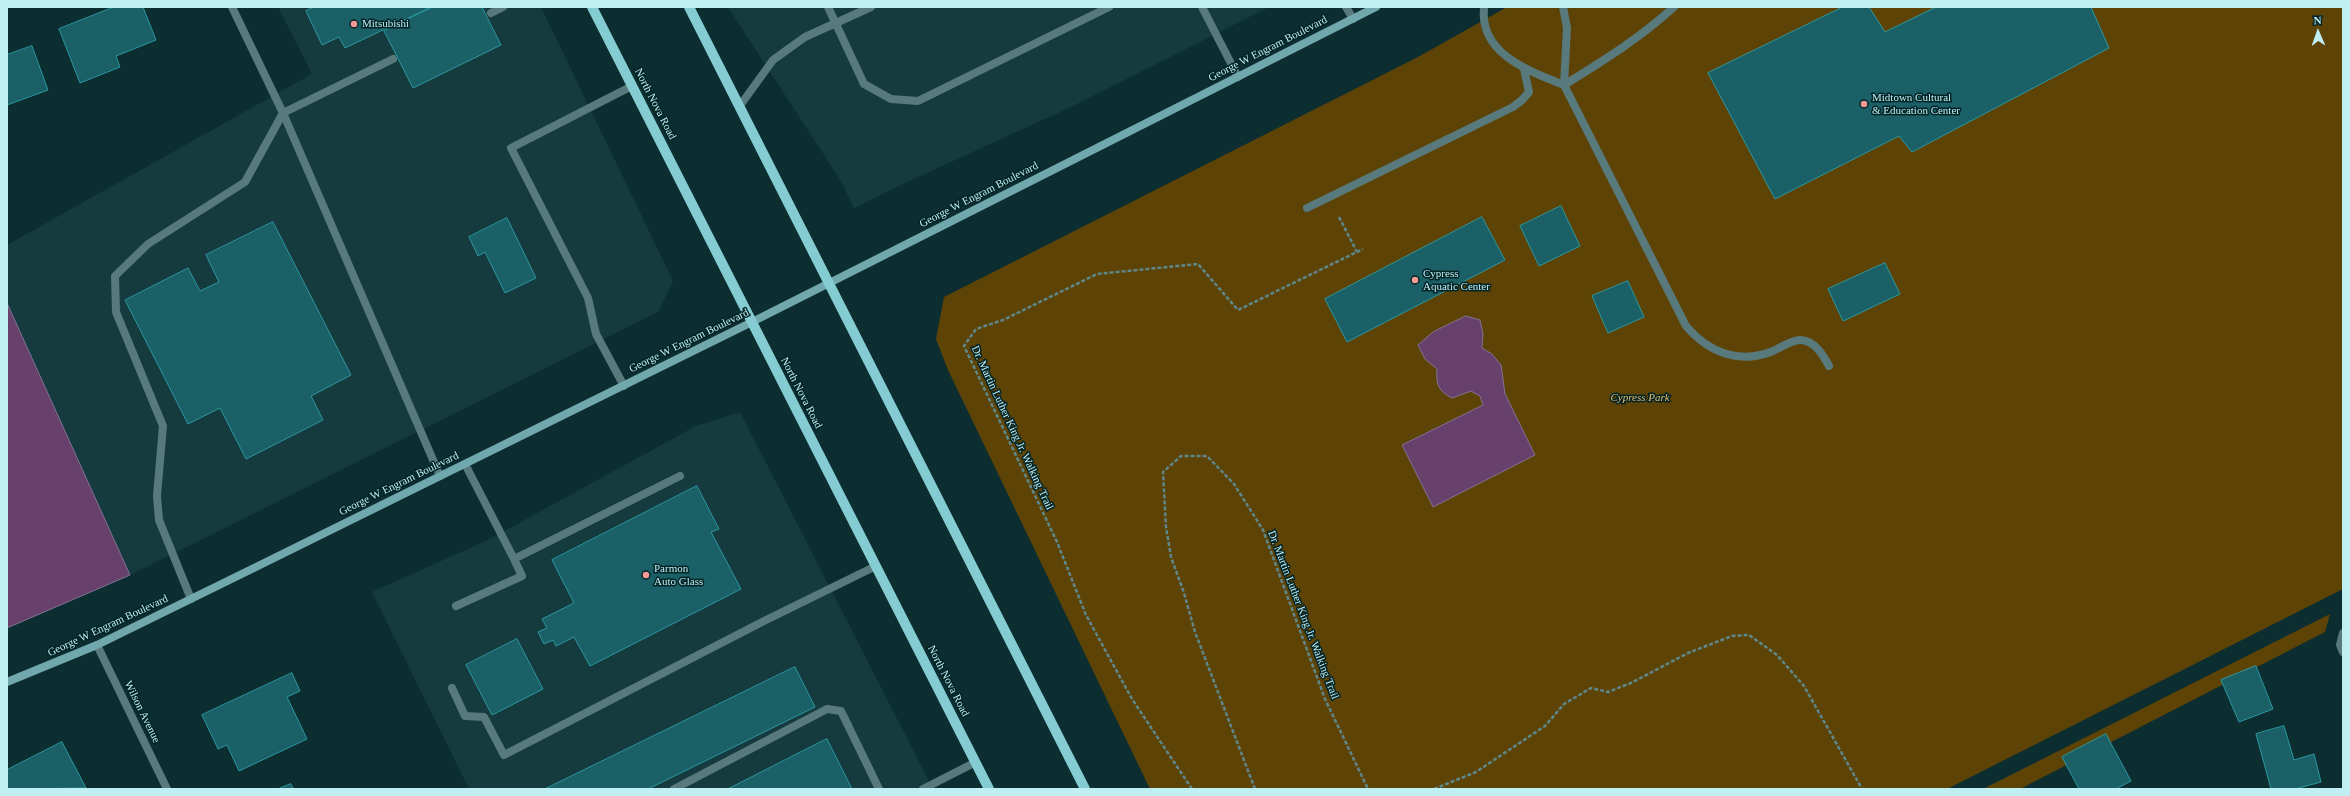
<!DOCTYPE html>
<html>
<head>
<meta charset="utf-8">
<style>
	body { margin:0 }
	#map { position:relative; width:2350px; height:796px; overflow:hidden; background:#0d2e31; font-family:"Times New Roman",serif }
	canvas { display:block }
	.frame { position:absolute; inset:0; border:8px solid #c0eff3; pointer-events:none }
	.north { position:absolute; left:2298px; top:12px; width:40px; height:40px; -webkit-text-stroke:3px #032427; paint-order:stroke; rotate:358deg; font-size:11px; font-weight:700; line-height:16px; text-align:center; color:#c0eff3 }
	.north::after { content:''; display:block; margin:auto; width:14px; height:18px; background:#c0eff3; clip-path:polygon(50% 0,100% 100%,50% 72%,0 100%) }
</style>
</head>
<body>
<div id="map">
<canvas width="2350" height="796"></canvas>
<div class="frame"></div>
<div class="north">N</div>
</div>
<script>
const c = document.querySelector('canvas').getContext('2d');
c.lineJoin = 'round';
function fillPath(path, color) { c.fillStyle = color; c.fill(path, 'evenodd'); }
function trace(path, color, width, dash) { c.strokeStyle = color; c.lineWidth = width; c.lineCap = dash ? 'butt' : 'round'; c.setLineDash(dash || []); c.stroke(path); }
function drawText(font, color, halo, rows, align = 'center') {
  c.font = font + ' "Times New Roman",serif'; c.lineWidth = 3; c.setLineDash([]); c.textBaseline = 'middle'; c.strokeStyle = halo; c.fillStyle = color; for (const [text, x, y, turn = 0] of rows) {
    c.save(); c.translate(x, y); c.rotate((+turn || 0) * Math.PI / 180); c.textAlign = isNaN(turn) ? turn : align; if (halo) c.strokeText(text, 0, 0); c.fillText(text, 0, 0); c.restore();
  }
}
fillPath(new Path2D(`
	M 278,7 L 541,7 L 673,281 L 658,312 L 130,575 L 7,303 L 7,245 L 312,74 Z
	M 728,7 L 1269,7 L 1071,107 L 905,183 L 854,208 L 841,181 Z
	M 740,412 L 933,789 L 469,789 L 372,592 L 490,539 L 696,426 Z`), '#163b3f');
fillPath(new Path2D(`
	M 1507,7 L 2343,7 L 2343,589 L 1947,789 L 1150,789 L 948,370 L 936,339 L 944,297 L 1418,57 Z
	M 2330,614 L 2325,632 L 2020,789 L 1983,789 Z`), '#5d4306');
const water = new Path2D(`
	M 7,303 L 130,575 L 7,628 Z
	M 1466,316 L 1480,320 L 1483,334 L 1482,348 L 1492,354 L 1501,365 L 1505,394 L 1535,455 L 1433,507 L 1402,445 L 1483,405 L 1480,396 L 1471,391 L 1452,398 C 1438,391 1436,384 1437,369 L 1425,359 L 1418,345 L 1433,332 Z`);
fillPath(water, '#67406c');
trace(water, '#827494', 1);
const building = new Path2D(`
	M 114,7 L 143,7 L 156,40 L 116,56 L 120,67 L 80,83 L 59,29 Z
	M 314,7 L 431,7 L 345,48 L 339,37 L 322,45 L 306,11 Z
	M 433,7 L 482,7 L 501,45 L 413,88 L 384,31 Z
	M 1843,7 L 1869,7 L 1885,32 L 1936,7 L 2091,7 L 2109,48 L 1912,152 L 1899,136 L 1775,199 L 1708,73 Z
	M 32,46 L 48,90 L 7,105 L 7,55 Z
	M 1561,206 L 1580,246 L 1539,266 L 1520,226 Z
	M 1482,217 L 1505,260 L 1347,342 L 1325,299 Z
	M 507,218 L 536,278 L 505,293 L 485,252 L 478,256 L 469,237 Z
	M 273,222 L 351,375 L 311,396 L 323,420 L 246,459 L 220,408 L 188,424 L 125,300 L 188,268 L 200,291 L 219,282 L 206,255 Z
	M 1885,263 L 1900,294 L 1843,321 L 1828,289 Z
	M 1628,281 L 1644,317 L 1608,333 L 1592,296 Z
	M 697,486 L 719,529 L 711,532 L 741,589 L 590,666 L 574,637 L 556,646 L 553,640 L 544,644 L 538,632 L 547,628 L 542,619 L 574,603 L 552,560 Z
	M 517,639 L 543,689 L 492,715 L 466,665 Z
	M 2256,666 L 2273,709 L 2239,722 L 2221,680 Z
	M 795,667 L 815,707 L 648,789 L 545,789 Z
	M 292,673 L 300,691 L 287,697 L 307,739 L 239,771 L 227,745 L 218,749 L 202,715 Z
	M 2284,726 L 2294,760 L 2314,754 L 2321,782 L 2295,789 L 2271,789 L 2256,734 Z
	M 2106,734 L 2131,781 L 2116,789 L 2079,789 L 2062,757 Z
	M 827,739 L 852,789 L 728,789 Z
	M 62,742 L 86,788 L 7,789 L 7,770 Z
	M 291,784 L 293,789 L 278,789 Z`);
fillPath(building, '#1a6066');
trace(building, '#2a98a0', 1);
trace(new Path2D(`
	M 1339,217 L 1357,252
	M 1192,789 L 1132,699 L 1086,615 L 1057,542 L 964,346 L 976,329 L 1003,320 L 1097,274 L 1198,264 L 1238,310 L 1363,249
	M 1255,789 L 1195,632 L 1184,593 L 1171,557 L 1166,527 L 1163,472 L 1181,456 L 1207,456 L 1234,484 L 1263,530 L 1325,699 L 1368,789
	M 1434,789 L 1476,772 L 1545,726 L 1564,704 L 1591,688 L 1608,692 L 1631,683 L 1688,653 L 1732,636 L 1749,635 L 1777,655 L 1804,686 L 1862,789`), '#5f878a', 2.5, [4, 2]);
trace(new Path2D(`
	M 828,7 L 864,84 L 891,99 L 918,101 L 1109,7
	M 1202,7 L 1238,77
	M 1346,7 L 1353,19
	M 1484,7 C 1479,54 1529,71 1564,85
	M 1563,7 L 1567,28 L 1564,85 L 1686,326 C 1708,352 1739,365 1773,351 C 1780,348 1793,339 1801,340 C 1815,341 1823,355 1829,366
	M 491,13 L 503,7
	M 393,59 L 283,113 L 440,476
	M 1564,85 C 1603,61 1640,38 1674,7
	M 739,107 L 773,60 L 805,37 L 871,7
	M 1307,208 L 1513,107 L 1522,100 L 1529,92 L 1524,69
	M 624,386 L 596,334 L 588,298 L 511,148 L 632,86
	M 465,464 L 514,559 L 680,476
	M 191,599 L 159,520 L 157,496 L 163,426 L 116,312 L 115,276 L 148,244 L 245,182 L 283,113 L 232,7
	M 456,606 L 522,576 L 514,559
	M 452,688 L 465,716 L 484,717 L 504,755 L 764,621 L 876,566
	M 674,789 L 827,709 L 841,711 L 879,789
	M 923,789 L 976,762`), '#597a7d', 8);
trace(new Path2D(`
	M 2343,633 L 2340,645 L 2343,652
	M 97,645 L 167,789`), '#597a7d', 8);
trace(new Path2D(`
	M 7,682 L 97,645 L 256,567 L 752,322 L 1376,7`), '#71a8ad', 8);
trace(new Path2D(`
	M 592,7 L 989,789
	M 689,7 L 1085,789`), '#84cbd2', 10);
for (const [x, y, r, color] of [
	[354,24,4,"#f59b97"],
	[1864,104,4,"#f59b97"],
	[1415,280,4,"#f59b97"],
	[646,575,4,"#f59b97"]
]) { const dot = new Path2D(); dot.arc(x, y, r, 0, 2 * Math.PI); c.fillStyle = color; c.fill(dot); trace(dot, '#032427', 1.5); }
drawText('11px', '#c0eff3', '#032427', [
	["Mitsubishi",362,24],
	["Midtown Cultural",1872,98],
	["& Education Center",1872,111],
	["Cypress",1423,274],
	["Aquatic Center",1423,287],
	["Parmon",654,569],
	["Auto Glass",654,582]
], 'left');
drawText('11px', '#c0eff3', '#032427', [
	["George W Engram Boulevard",1268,49,-27],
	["North Nova Road",655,104,63],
	["George W Engram Boulevard",979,195,-27],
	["George W Engram Boulevard",689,341,-26],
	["North Nova Road",801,393,63],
	["Dr. Martin Luther King Jr. Walking Trail",1012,428,65],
	["George W Engram Boulevard",399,484,-26],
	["Dr. Martin Luther King Jr. Walking Trail",1303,615,69],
	["George W Engram Boulevard",108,626,-25],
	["North Nova Road",948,681,63],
	["Wilson Avenue",142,712,64]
]);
drawText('italic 11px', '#eabf6a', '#032427', [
	["Cypress Park",1640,398]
]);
</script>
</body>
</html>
